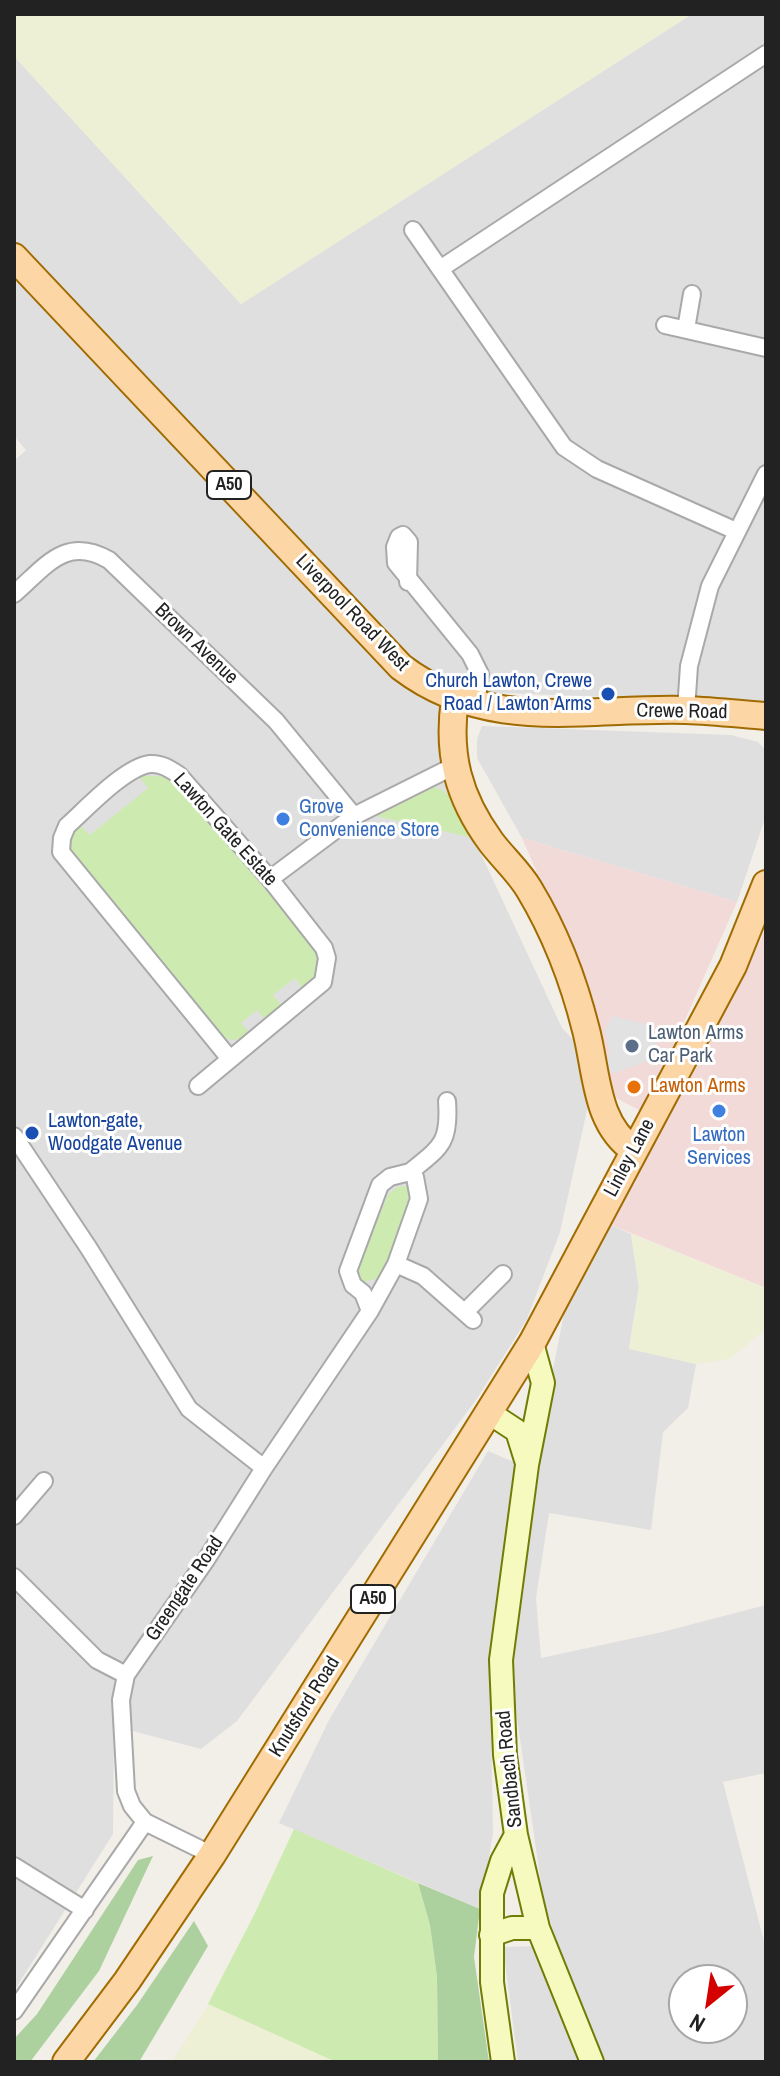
<!DOCTYPE html>
<html>
<head>
<meta charset="utf-8">
<style>
	body { margin:0 }
	#map { position:relative; width:780px; height:2076px; overflow:hidden; background:#f2efe9; font-family:"Archivo Narrow",sans-serif }
	canvas { display:block }
	.frame { position:absolute; inset:0; border:16px solid #222; pointer-events:none }
	.north { position:absolute; left:668px; top:1964px; width:80px; height:80px; box-sizing:border-box; background:#fff; border:2px solid #a7a7a7; border-radius:50%; rotate:210deg; font-size:22px; font-weight:700; line-height:32px; text-align:center; color:#222 }
	.north::after { content:''; display:block; margin:auto; width:28px; height:36px; background:#d40000; clip-path:polygon(50% 0,100% 100%,50% 72%,0 100%) }
</style>
</head>
<body>
<div id="map">
<canvas width="780" height="2076"></canvas>
<div class="frame"></div>
<div class="north">N</div>
</div>
<script>
const c = document.querySelector('canvas').getContext('2d');
c.lineJoin = 'round';
function fillPath(path, color) { c.fillStyle = color; c.fill(path, 'evenodd'); }
function trace(path, color, width, dash) { c.strokeStyle = color; c.lineWidth = width; c.lineCap = dash ? 'butt' : 'round'; c.setLineDash(dash || []); c.stroke(path); }
function drawText(font, color, halo, rows, align = 'center') {
  c.font = font + ' "Archivo Narrow",sans-serif'; c.lineWidth = 6; c.setLineDash([]); c.textBaseline = 'middle'; c.strokeStyle = halo; c.fillStyle = color; for (const [text, x, y, turn = 0] of rows) {
    c.save(); c.translate(x, y); c.rotate((+turn || 0) * Math.PI / 180); c.textAlign = isNaN(turn) ? turn : align; if (halo) c.strokeText(text, 0, 0); c.fillText(text, 0, 0); c.restore();
  }
}
fillPath(new Path2D(`
	M 692,14 L 766,14 L 766,703 L 449,691 L 440,766 L 562,1028 L 580,1047 L 591,1092 L 560,1232 L 527,1319 L 476,1400 L 237,1721 L 201,1749 L 114,1726 L 113,1834 L 14,1991 L 14,461 L 26,450 L 14,436 L 14,56 L 241,304 Z
	M 482,726 L 731,735 L 758,742 L 766,750 L 766,815 L 737,902 L 522,838 L 477,758 L 477,739 Z
	M 606,1223 L 631,1234 L 639,1287 L 629,1348 L 696,1364 L 688,1408 L 663,1432 L 651,1530 L 549,1513 L 536,1598 L 541,1658 L 662,1632 L 766,1605 L 766,1773 L 723,1782 L 766,1949 L 766,2062 L 605,2062 L 570,1986 L 543,1897 L 511,1677 L 524,1550 L 544,1414 L 565,1309 ZM 684,1980 L 732,1980 L 732,2028 L 684,2028 Z
	M 488,1451 L 516,1463 L 490,1659 L 493,1833 L 480,1909 L 279,1823 L 329,1720 Z
	M 533,1946 L 580,2062 L 518,2062 L 503,1947 Z`), '#e0dfdf');
fillPath(new Path2D(`
	M 522,838 L 737,902 L 663,1070 L 641,1111 L 610,1095 L 577,964 Z
	M 766,927 L 766,1288 L 606,1223 L 744,976 Z`), '#f2dad9');
fillPath(new Path2D(`
	M 14,14 L 692,14 L 241,304 L 14,56 Z
	M 631,1234 L 766,1288 L 766,1329 L 730,1359 L 696,1364 L 629,1349 L 639,1287 Z
	M 208,2004 L 336,2062 L 172,2062 Z`), '#eef0d5');
fillPath(new Path2D(`
	M 138,775 L 167,777 L 182,790 L 318,952 C 319,970 317,978 304,990 L 295,978 L 273,995 L 284,1008 L 266,1021 L 257,1010 L 241,1023 L 251,1034 C 237,1041 230,1042 216,1034 L 67,851 L 68,838 L 79,824 L 90,835 L 148,788 Z
	M 433,787 C 455,791 464,819 474,838 L 371,815 L 421,790 Z
	M 406,1186 L 412,1197 L 410,1206 L 383,1270 L 379,1278 L 364,1282 L 359,1277 L 358,1267 L 388,1195 L 397,1187 Z
	M 294,1829 L 418,1883 L 430,1925 L 437,1977 L 438,2062 L 336,2062 L 208,2004 L 255,1913 Z`), '#cdebb0');
fillPath(new Path2D(`
	M 153,1856 L 99,1971 L 30,2062 L 14,2062 L 14,2039 L 37,2014 L 138,1860 Z
	M 418,1883 L 480,1909 L 474,1957 L 489,2062 L 438,2062 L 437,1977 L 430,1925 Z
	M 194,1921 L 208,1946 L 139,2062 L 93,2062 L 137,2005 Z`), '#add19e');
fillPath(new Path2D(`
	M 612,1016 L 653,1026 L 653,1032 L 660,1036 L 648,1061 L 610,1074 L 607,1059 L 610,1055 L 605,1030 Z`), '#e2e2e2');
const street = new Path2D(`
	M 413,230 L 564,447 L 597,469 L 736,531
	M 440,269 L 766,54
	M 665,325 L 766,348
	M 686,329 L 692,294
	M 408,582 L 409,542 L 403,535 L 399,537 L 395,547 L 396,563 L 470,654 L 480,674 L 476,705
	M 14,594 C 46,566 66,535 109,560 L 276,721 L 354,816
	M 686,710 L 689,666 L 710,586 L 766,474
	M 270,879 L 354,816 L 454,766
	M 198,1086 L 323,982 L 327,958 L 324,948 L 270,879 L 179,775 C 170,769 161,763 150,764 C 125,767 86,809 67,826 L 62,838 L 61,852 L 230,1059
	M 14,1136 L 88,1247 L 189,1409 L 264,1468
	M 410,1172 C 441,1147 450,1143 447,1101
	M 396,1264 L 423,1276 L 473,1320
	M 466,1311 L 503,1274
	M 14,1516 L 44,1481
	M 14,1577 L 97,1660 L 126,1675
	M 212,1855 L 145,1822 L 132,1806 L 126,1791 L 121,1700 L 126,1675 L 206,1560 L 264,1468 L 370,1311 L 396,1264 L 419,1199 L 415,1177 L 410,1172 L 390,1177 L 380,1185 L 348,1271 L 353,1285 L 363,1293 L 370,1311
	M 14,1866 L 85,1910
	M 14,2011 L 145,1822`);
const secondary = new Path2D(`
	M 532,1343 L 543,1383 L 527,1465 L 501,1660 L 505,1755 L 516,1835 L 538,1928 L 592,2062
	M 488,1412 L 517,1431 L 526,1460
	M 491,1935 L 512,1928 L 538,1928
	M 503,2062 L 492,1982 L 492,1893 L 502,1861 L 516,1835`);
const primary = new Path2D(`
	M 14,257 L 401,667 C 489,734 584,707 686,710 C 713,711 740,714 766,716
	M 455,699 C 447,754 458,797 491,842 C 503,858 519,872 529,889 C 555,932 574,982 586,1030 C 597,1072 595,1124 634,1150
	M 66,2062 L 127,1981 L 212,1855 L 532,1343 L 733,966 L 766,884`);
trace(street, '#a9a9a9', 20);
trace(secondary, '#707d05', 26);
trace(primary, '#a06b00', 30);
trace(street, '#fff', 16);
trace(secondary, '#f7fabf', 22);
trace(primary, '#fcd6a4', 26);
for (const [x, y, r, color] of [
	[608,694,8,"#1a4fb4"],
	[283,819,8,"#3f7fe0"],
	[632,1046,8,"#5c6f8a"],
	[634,1087,8,"#e8710a"],
	[719,1111,8,"#3f7fe0"],
	[32,1133,8,"#1a4fb4"]
]) { const dot = new Path2D(); dot.arc(x, y, r, 0, 2 * Math.PI); c.fillStyle = color; c.fill(dot); trace(dot, '#fff', 3); }
for (const [x, y, w] of [
	[229,485,44],
	[373,1599,44]
]) { const box = new Path2D(); box.roundRect(x - w / 2, y - 14, w, 28, 6); c.fillStyle = '#fff'; c.fill(box); trace(box, '#222', 2); }
drawText('bold 18px', '#222', null, [
	["A50",229,485],
	["A50",373,1599]
]);
drawText('20px', '#222', '#fff', [
	["Liverpool Road West",352,613,46],
	["Brown Avenue",196,644,44],
	["Crewe Road",682,712,1],
	["Lawton Gate Estate",225,830,48],
	["Linley Lane",630,1158,-62],
	["Greengate Road",185,1589,-56],
	["Knutsford Road",305,1707,-58],
	["Sandbach Road",510,1769,-96]
]);
drawText('20px', '#164399', '#fff', [
	["Church Lawton, Crewe",592,682],
	["Road / Lawton Arms",592,705],
	["Lawton-gate,",48,1122,"left"],
	["Woodgate Avenue",48,1145,"left"]
], 'right');
drawText('20px', '#366cbe', '#fff', [
	["Grove",299,808],
	["Convenience Store",299,831],
	["Lawton",719,1136,"center"],
	["Services",719,1159,"center"]
], 'left');
drawText('20px', '#4e5e75', '#fff', [
	["Lawton Arms",648,1034],
	["Car Park",648,1057]
], 'left');
drawText('20px', '#c56008', '#fff', [
	["Lawton Arms",650,1087]
], 'left');
</script>
</body>
</html>
